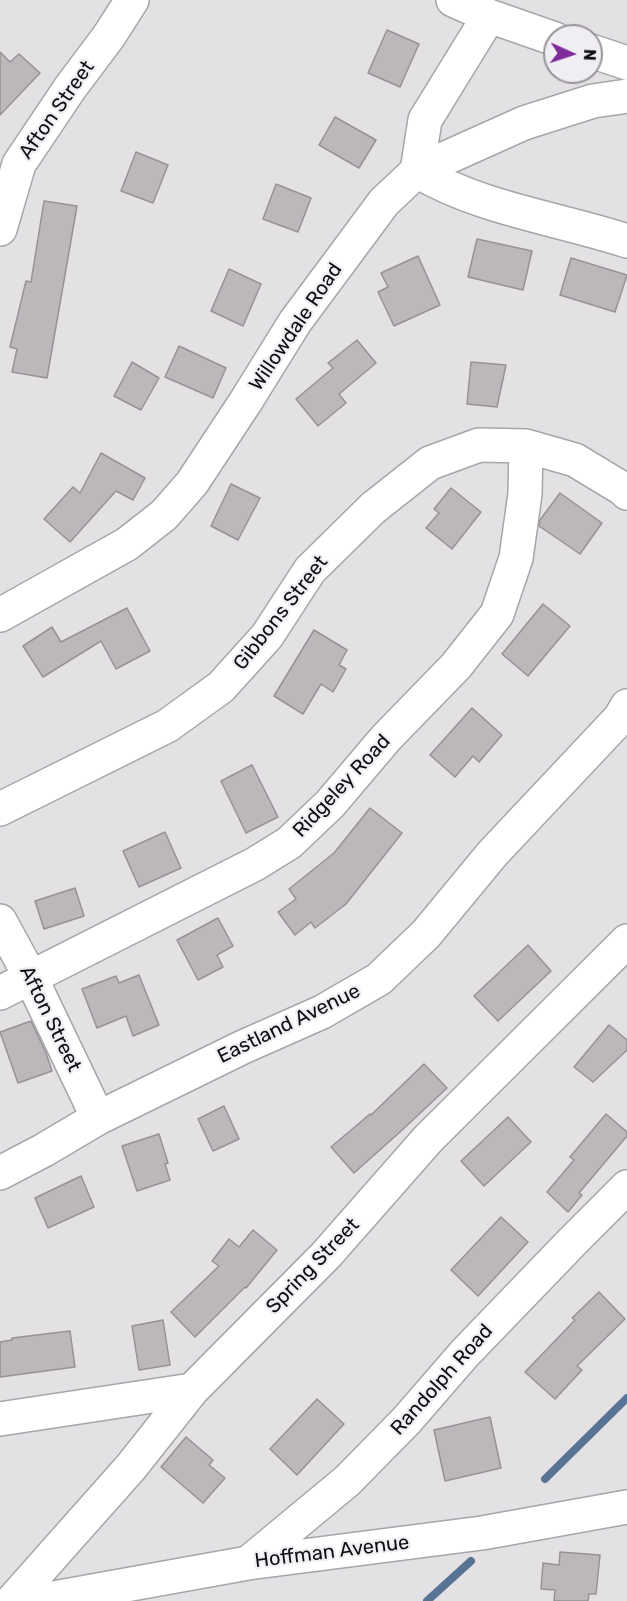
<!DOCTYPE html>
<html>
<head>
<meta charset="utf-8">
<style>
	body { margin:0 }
	#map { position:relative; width:627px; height:1601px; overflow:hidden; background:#e4e1e5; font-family:Rubik,sans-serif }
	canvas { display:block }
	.north { position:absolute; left:543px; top:24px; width:60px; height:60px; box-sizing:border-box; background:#f1eef3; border:2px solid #979498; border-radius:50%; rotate:93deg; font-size:16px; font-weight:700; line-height:24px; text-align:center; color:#0f0e10 }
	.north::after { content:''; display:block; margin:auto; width:21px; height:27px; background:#7f2b9a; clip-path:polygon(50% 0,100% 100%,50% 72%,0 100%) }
</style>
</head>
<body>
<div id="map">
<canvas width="627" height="1601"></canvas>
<div class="north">N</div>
</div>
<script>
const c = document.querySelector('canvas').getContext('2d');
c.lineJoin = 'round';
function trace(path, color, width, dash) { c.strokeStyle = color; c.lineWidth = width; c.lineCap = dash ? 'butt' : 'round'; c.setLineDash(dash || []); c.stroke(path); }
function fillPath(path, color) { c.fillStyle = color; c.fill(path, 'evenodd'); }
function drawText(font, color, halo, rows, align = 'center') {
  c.font = font + ' Rubik,sans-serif'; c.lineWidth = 4.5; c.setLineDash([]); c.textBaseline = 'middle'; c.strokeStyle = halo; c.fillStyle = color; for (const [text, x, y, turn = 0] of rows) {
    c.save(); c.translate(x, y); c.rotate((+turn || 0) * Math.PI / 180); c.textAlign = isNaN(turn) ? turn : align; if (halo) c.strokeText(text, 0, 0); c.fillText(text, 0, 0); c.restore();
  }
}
trace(new Path2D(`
	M 545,1479 L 627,1398
	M 427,1601 L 471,1561`), '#587494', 8);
const building = new Path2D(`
	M 387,30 L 419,44 L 400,87 L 368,73 Z
	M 0,52 L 10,62 L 19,54 L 40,73 L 0,115 Z
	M 335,117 L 376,140 L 359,168 L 319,145 Z
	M 136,152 L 168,165 L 153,203 L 121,191 Z
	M 276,184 L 311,198 L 298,232 L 263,219 Z
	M 44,201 L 77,206 L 47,378 L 12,372 L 17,349 L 10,347 L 26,281 L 31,282 Z
	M 477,239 L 532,251 L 523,290 L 468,277 Z
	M 418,256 L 440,305 L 394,326 L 378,292 L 388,287 L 381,273 Z
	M 571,258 L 627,275 L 615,312 L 560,295 Z
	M 229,269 L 261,284 L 243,326 L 211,311 Z
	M 357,340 L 376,363 L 339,394 L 346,403 L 318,426 L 296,399 L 333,368 L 328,363 Z
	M 179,346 L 226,368 L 213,398 L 165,377 Z
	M 132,362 L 159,378 L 141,410 L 114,396 Z
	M 471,362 L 506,365 L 497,407 L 467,404 Z
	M 101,453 L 145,478 L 133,500 L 116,491 L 70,542 L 44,519 L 73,487 L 80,493 Z
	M 231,484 L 260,498 L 238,540 L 211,526 Z
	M 451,488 L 481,512 L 452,549 L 426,528 L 439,513 L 434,509 Z
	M 560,493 L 602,523 L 580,554 L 539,526 L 540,520 Z
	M 543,604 L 570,626 L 528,676 L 502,654 Z
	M 127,608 L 150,651 L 116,669 L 101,641 L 43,677 L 23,646 L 52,627 L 61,642 Z
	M 314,630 L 347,650 L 339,665 L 346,669 L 333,692 L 321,684 L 303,714 L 274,696 Z
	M 472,708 L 502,735 L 479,762 L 473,756 L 455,777 L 430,755 Z
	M 252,765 L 278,817 L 246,833 L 221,781 Z
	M 370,808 L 402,833 L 346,904 L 315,928 L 311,922 L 295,935 L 278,912 L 296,899 L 289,889 L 334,853 Z
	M 165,832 L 181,868 L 139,887 L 123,851 Z
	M 75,888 L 84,916 L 44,929 L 35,901 Z
	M 218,918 L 233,946 L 217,955 L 223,967 L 198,980 L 177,940 Z
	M 528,945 L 551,971 L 498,1021 L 474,996 Z
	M 139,975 L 159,1025 L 133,1036 L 126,1016 L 97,1028 L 82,989 L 116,976 L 119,983 Z
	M 31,1021 L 46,1053 L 52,1071 L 18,1083 L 0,1032 Z
	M 609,1025 L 627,1040 L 627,1050 L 593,1082 L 574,1067 Z
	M 424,1064 L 447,1088 L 400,1132 L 354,1173 L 331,1147 L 370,1114 L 371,1115 Z
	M 224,1106 L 239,1139 L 213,1151 L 198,1119 Z
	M 606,1114 L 627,1132 L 627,1136 L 579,1193 L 582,1195 L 568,1212 L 547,1192 L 574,1160 L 570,1157 Z
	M 508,1117 L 531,1142 L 484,1186 L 461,1161 Z
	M 159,1134 L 168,1163 L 165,1164 L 170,1180 L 137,1191 L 122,1146 Z
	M 81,1176 L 94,1207 L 48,1228 L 35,1198 Z
	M 501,1217 L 528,1242 L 478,1296 L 451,1270 Z
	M 253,1230 L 277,1250 L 246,1288 L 245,1287 L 195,1337 L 171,1312 L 219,1266 L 212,1261 L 229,1239 L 239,1247 Z
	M 599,1292 L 625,1319 L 577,1366 L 582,1370 L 555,1399 L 525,1372 L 575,1320 L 572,1318 Z
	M 163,1320 L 170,1365 L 139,1370 L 132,1326 Z
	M 70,1331 L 75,1367 L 0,1377 L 0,1342 L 12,1340 L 12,1338 Z
	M 317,1399 L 344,1424 L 297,1475 L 270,1449 Z
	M 490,1417 L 501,1468 L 445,1481 L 434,1430 Z
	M 186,1437 L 213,1460 L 209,1465 L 225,1478 L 203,1503 L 161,1467 Z
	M 560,1552 L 600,1555 L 596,1594 L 589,1594 L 588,1601 L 554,1601 L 555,1590 L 541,1589 L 543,1563 L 559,1565 Z`);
fillPath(building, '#bbb7ba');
trace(building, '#969296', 1.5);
const minor = new Path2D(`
	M 453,0 L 489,16 L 555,39
	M 489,16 L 425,120 L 417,171 C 481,209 557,218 627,241
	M 591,51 L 627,63
	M 0,229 L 19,164 L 70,88 L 109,36 L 132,0
	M 0,615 L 127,544 L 164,515 L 192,483 L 246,401 L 295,322 L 384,202 L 417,171 L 524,123 L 593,101 L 627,96
	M 0,809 L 167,726 L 221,687 L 267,636 L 310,570 L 373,508 L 430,463 L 479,445 L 526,446 L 575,460 L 623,489 L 627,493
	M 0,921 L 31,978 L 98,1118
	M 0,993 L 255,864 L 289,843 L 330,804 L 386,738 L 456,666 L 497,614 L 516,558 L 525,494 L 526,446
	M 0,1173 L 44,1150 L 98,1118 L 243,1047 L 322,1012 L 379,979 L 426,934 L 493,853 L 620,718 L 627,706
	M 0,1419 L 192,1390
	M 248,1563 L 347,1481 L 406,1421 L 465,1353 L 572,1242 L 627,1187
	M 12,1601 L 131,1467 L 192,1390 L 326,1255 L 428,1139 L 627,941
	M 37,1601 L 248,1563 L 482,1533 L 627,1507`);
trace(minor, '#a7a5a9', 36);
trace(minor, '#fff', 33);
drawText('20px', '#0f0e10', '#f1eef3', [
	["Afton Street",57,110,-55],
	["Willowdale Road",296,327,-56],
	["Gibbons Street",281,613,-52],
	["Ridgeley Road",342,786,-47],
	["Afton Street",50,1019,64],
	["Eastland Avenue",289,1024,-26],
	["Spring Street",313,1266,-46],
	["Randolph Road",442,1380,-48],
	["Hoffman Avenue",332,1552,-7]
]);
</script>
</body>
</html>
